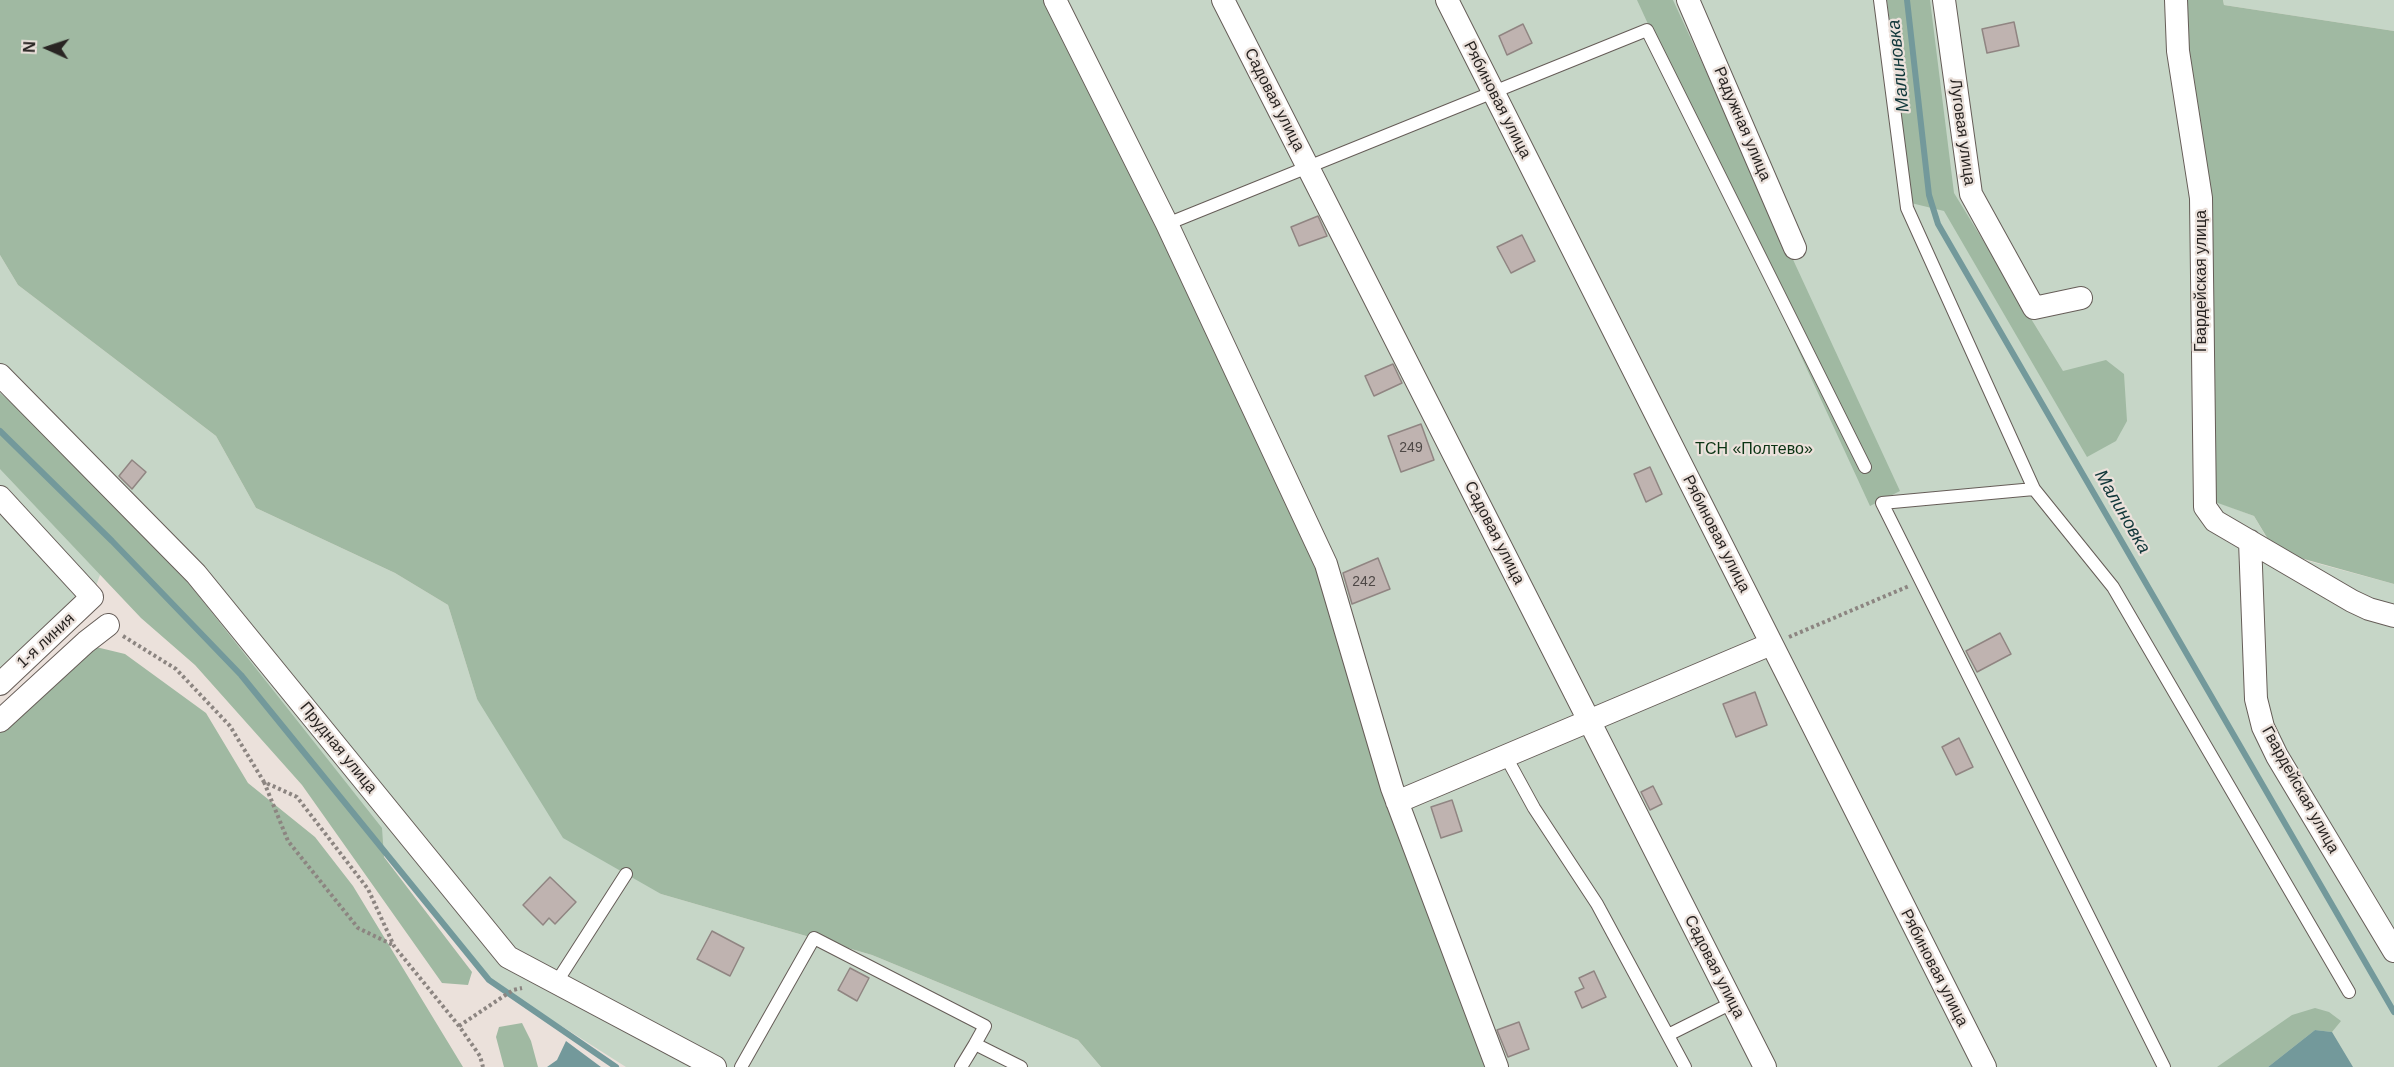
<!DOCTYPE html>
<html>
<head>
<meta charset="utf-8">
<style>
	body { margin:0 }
	#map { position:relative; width:2394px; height:1067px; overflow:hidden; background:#ebe1db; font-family:Arial,sans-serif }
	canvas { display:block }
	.north { position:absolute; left:18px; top:18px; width:60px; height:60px; -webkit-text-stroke:4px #ebe1db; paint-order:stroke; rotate:273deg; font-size:16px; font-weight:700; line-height:24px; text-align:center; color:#292523 }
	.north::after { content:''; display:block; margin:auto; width:21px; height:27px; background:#292523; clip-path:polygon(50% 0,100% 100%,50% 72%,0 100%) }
</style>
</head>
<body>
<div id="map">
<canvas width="2394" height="1067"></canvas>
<div class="north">N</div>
</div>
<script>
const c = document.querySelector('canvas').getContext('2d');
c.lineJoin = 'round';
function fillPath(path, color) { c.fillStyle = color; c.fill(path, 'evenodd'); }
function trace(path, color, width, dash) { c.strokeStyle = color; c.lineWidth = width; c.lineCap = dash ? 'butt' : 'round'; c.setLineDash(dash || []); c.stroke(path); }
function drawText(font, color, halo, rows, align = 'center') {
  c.font = font + ' Arial,sans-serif'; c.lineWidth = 4.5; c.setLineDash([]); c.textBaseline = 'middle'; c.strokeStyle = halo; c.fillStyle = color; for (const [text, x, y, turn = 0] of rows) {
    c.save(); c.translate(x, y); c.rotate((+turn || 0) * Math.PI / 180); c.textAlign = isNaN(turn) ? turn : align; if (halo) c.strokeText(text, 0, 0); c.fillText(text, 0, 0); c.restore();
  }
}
fillPath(new Path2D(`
	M 1048,0 L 2179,0 L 2201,198 L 2204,497 L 2254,516 L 2275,552 L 2394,584 L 2394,1067 L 1497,1067 Z
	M 2223,0 L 2394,0 L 2394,31 L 2224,5 Z
	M 0,255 L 18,285 L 216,436 L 256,508 L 395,573 L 448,605 L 477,699 L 661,894 L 872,955 L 1078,1040 L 1101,1067 L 626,1067 L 489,980 L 241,675 L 112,542 L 92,597 L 0,684 Z`), '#c6d6c7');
fillPath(new Path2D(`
	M 0,0 L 1048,0 L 1274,457 L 1353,657 L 1497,1067 L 1101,1067 L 1078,1040 L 872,955 L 661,894 L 563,838 L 477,699 L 448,605 L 395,573 L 256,508 L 216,436 L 18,285 L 0,255 Z
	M 1637,0 L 1673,0 L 1900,491 L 1870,506 Z
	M 1887,0 L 1930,0 L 1954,193 L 2063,371 L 2106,360 L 2124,374 L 2127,421 L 2116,441 L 2087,457 L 1944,211 L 1911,203 Z
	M 2179,0 L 2223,0 L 2224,5 L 2394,31 L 2394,584 L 2275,551 L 2254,516 L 2204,498 Z
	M 0,393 L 34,423 L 190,585 L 382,828 L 384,857 L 472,972 L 468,985 L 442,983 L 302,785 L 195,665 L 141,618 L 0,469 Z
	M 96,647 L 125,654 L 206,713 L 248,783 L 315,837 L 353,886 L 463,1067 L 0,1067 L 0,733 Z
	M 2315,1008 L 2329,1012 L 2341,1021 L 2332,1032 L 2315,1030 L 2268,1067 L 2217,1067 L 2292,1015 Z
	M 522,1023 L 531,1041 L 538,1067 L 504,1067 L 496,1037 L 499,1027 Z`), '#a0b9a2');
fillPath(new Path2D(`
	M 2315,1030 L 2332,1032 L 2353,1067 L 2268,1067 Z
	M 566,1041 L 601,1067 L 547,1067 L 557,1060 Z`), '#73999b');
trace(new Path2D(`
	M 1907,0 L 1929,195 L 1938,224 L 2394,1012
	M 0,431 L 112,541 L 241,675 L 489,980 L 616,1067`), '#73999b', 6);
const building = new Path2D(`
	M 2014,22 L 2019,46 L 1987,53 L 1982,29 Z
	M 1523,24 L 1532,43 L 1507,55 L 1499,36 Z
	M 1318,216 L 1327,236 L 1299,246 L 1291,227 Z
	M 1522,235 L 1535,261 L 1511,273 L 1497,247 Z
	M 1393,364 L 1402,383 L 1374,396 L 1365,376 Z
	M 1421,424 L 1434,460 L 1401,472 L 1388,436 Z
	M 132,460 L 146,472 L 132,489 L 119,476 Z
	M 1650,467 L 1662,494 L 1646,502 L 1634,474 Z
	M 1378,558 L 1390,589 L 1352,604 L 1343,573 Z
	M 2000,633 L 2011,654 L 1977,672 L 1966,651 Z
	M 1755,692 L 1767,725 L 1736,737 L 1723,704 Z
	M 1959,738 L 1973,767 L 1956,775 L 1942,747 Z
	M 1653,786 L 1662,804 L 1650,810 L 1641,792 Z
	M 1452,800 L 1462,831 L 1441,838 L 1431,807 Z
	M 550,877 L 576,902 L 555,924 L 549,918 L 543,925 L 523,905 Z
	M 712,931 L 744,948 L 730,976 L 697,959 Z
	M 850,968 L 869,978 L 857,1001 L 838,990 Z
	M 1594,971 L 1606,997 L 1582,1008 L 1575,992 L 1584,988 L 1579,978 Z
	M 1519,1022 L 1529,1049 L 1508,1057 L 1497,1030 Z`);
fillPath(building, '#bfb3b0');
trace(building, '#908582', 1.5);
const service = new Path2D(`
	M 1880,0 L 1907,208 L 2034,489 L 2113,587 L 2349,992
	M 1167,224 L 1647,30 L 1865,467
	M 2034,489 L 1882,503 L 2164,1067
	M 1505,755 L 1534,808 L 1597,904 L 1685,1067
	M 556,983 L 626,874
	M 1668,1035 L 1732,1003
	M 741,1067 L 814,938 L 985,1026 L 975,1044 L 1021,1067
	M 961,1067 L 975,1044`);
const minor = new Path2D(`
	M 1055,0 L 1167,224 L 1326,564 L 1392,788 L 1497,1067
	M 1223,0 L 1765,1067
	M 1447,0 L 1985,1067
	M 1688,0 L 1795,248
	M 1944,0 L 1971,194 L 2034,308 L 2081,298
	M 2176,0 L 2178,51 L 2201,198 L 2205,507 L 2215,521 L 2352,601 L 2369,609 L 2394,616
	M 0,375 L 196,574 L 508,957 L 715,1067
	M 0,497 L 92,597 L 0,684
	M 2250,541 L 2256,699 L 2263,727 L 2277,756 L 2394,951
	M 0,721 L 86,642 L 108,625
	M 1397,802 L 1771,644`);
trace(service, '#665d58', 14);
trace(minor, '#665d58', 24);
trace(new Path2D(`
	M 123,636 L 176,669 L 230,726 L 264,782 L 297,797 L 368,889 L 394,946 L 459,1026 L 480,1056 L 483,1067
	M 1789,637 L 1909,586
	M 264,782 L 288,841 L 358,928 L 393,945
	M 459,1026 L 513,990 L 522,988`), '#8c8581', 4, [3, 3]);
trace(service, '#fff', 12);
trace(minor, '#fff', 22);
drawText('14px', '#4e4846', null, [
	["249",1411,448],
	["242",1364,582]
]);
drawText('16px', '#292523', '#ebe1db', [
	["Садовая улица",1274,100,63],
	["Рябиновая улица",1497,100,63],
	["Радужная улица",1742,124,67],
	["Луговая улица",1962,132,82],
	["Гвардейская улица",2202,281,-90],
	["Садовая улица",1494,533,63],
	["Рябиновая улица",1716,534,63],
	["1-я линия",46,641,-43],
	["Прудная улица",338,748,51],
	["Гвардейская улица",2300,790,61],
	["Садовая улица",1714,967,63],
	["Рябиновая улица",1934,968,63]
]);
drawText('16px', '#0b3414', '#ebe1db', [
	["ТСН «Полтево»",1754,450]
]);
drawText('italic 18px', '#0f3639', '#ebe1db', [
	["Малиновка",1899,66,-96],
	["Малиновка",2122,512,60]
]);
</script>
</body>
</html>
